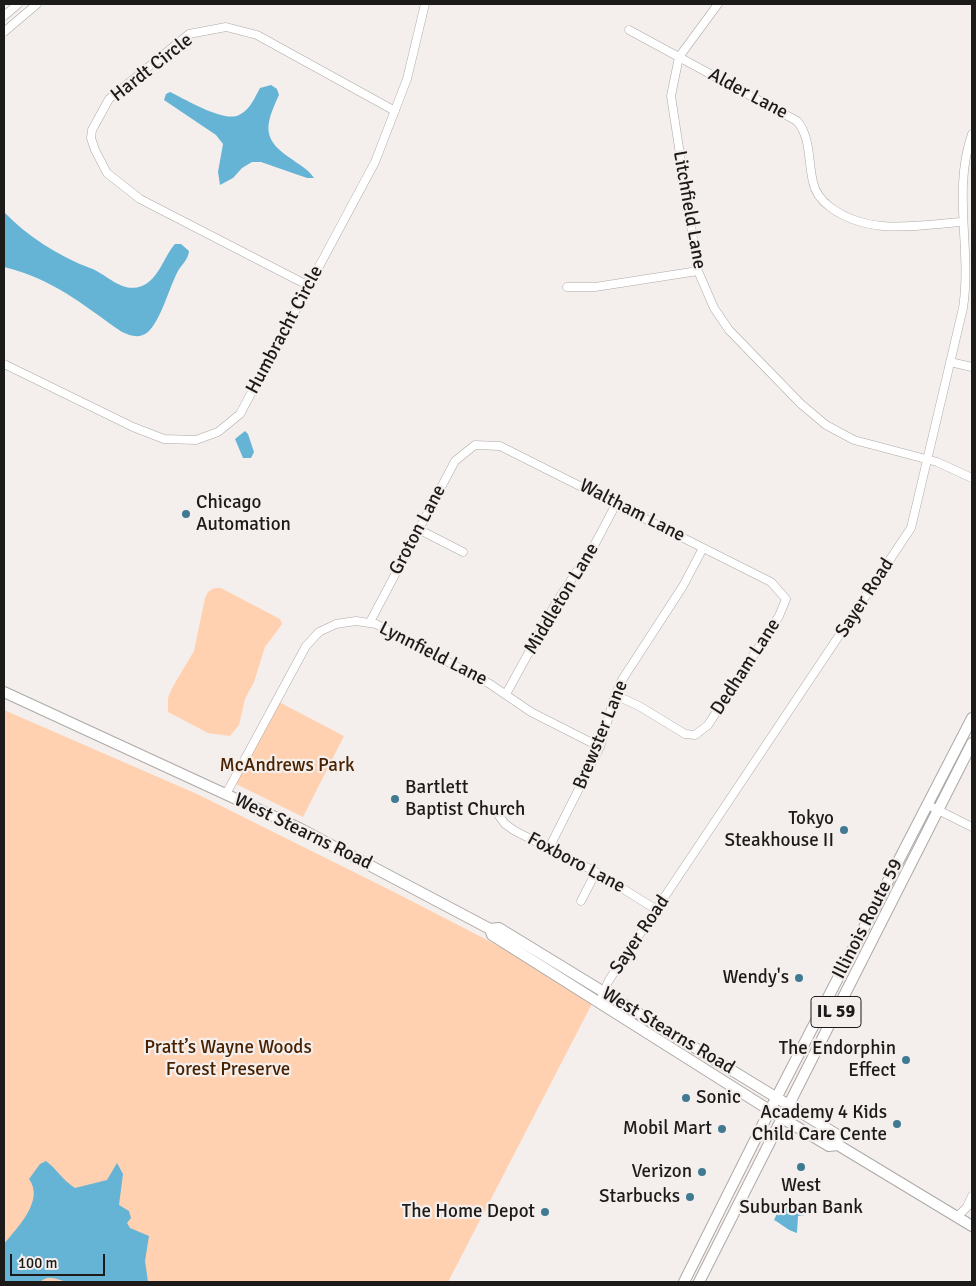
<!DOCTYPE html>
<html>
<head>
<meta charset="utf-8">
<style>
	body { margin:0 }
	#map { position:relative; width:976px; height:1286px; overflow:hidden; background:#f4efec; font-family:Signika,sans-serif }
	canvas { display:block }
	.frame { position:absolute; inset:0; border:5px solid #1d1b1a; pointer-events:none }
	.scale { position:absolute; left:10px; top:1254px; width:95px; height:22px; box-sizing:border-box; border:2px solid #1d1b1a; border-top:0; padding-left:6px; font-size:15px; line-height:18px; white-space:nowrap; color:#1d1b1a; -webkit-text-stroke:4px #f4efec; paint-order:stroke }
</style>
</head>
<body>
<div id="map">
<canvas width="976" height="1286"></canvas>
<div class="frame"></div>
<div class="scale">100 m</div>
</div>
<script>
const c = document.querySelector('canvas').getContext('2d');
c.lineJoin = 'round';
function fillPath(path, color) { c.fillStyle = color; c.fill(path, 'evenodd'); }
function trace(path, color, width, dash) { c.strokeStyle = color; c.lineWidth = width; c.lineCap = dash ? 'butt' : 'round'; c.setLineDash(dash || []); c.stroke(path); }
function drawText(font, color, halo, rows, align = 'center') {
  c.font = font + ' Signika,sans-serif'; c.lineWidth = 4.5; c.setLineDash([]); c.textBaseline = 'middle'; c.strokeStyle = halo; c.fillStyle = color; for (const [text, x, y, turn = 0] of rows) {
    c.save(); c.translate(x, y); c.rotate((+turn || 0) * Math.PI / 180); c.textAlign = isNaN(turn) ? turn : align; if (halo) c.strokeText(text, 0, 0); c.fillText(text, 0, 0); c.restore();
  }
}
fillPath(new Path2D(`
	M 214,588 L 221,588 L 280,619 L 282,624 L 265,647 L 254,682 L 245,699 L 239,725 L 230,736 L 208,733 L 168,712 L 168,698 L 172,688 L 194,651 L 205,598 L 208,592 Z
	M 279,702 L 344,736 L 303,817 L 236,784 Z
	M 4,710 L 197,794 L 392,891 L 596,996 L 448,1282 L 4,1282 Z`), '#ffd1b0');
fillPath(new Path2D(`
	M 271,85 L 277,89 L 279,95 C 264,127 262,140 293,160 C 301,166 308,169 314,178 L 307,178 L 261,162 L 252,162 L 242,168 L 233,178 L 220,185 L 218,172 L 223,144 L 216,135 L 164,100 L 166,94 L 170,92 C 185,99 224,123 239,115 C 250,110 255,97 260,88 Z
	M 4,212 C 27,236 58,256 90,268 C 107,274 122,294 142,286 C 159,279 164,256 175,244 L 181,244 L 189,251 C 188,260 182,264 178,271 C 169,288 161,320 148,332 C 139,339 131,336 122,332 C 80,303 55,280 4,267 Z
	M 245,431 L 248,434 L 254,452 L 251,458 L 243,458 L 235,439 Z
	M 46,1161 C 57,1169 62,1180 75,1188 L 107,1180 L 117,1163 L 123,1174 L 119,1205 L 129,1211 L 131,1218 L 127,1223 L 130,1228 L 149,1236 L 145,1261 L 148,1282 C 122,1282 95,1284 69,1282 C 57,1281 50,1273 40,1282 L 4,1282 L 4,1244 C 17,1228 45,1200 29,1179 L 40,1164 Z
	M 782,1203 L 805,1215 L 798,1216 L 797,1233 C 787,1230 783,1225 774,1220 Z`), '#65b3d5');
const minor = new Path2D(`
	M 718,4 L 679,57 L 671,96 L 698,271 L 714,308 L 729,330 L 801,404 L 826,425 L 854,440 L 937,462 L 972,478
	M 4,16 L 18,4
	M 629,30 L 797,121 C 811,137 808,162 813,182 C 815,192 822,201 830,207 C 869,236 917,225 962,222
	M 4,32 L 37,4
	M 309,286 L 140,199 L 107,173 L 95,150 L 91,138 L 92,130 L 109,99 L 189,34 L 226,27 L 257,35 L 395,111
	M 567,287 L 595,287 L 698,271
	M 950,362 L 972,367
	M 4,364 L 133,427 L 164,439 L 196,440 L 218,432 L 240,414 L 375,162 L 407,79 L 425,4
	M 418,529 L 463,552
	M 370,622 L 455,461 L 475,445 L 500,446 L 771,582 L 786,599 L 779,616 L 708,725 L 695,735 L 685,734 L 639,706 L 615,695
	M 506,694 L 556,603 L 596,542 L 616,504
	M 226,794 L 306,646 L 319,632 L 336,624 L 356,621 L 376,624 L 490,684 L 531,712 L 600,747
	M 928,805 L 972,827
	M 497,813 L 505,824 L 515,831 L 596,872 L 657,910
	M 549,848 L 600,747 L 615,695 L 622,680 L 683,586 L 703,548
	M 581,901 L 596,872
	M 602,996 L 609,980 L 911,528 L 963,308 C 972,249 952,191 972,134
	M 957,1217 L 967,1207 L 972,1196`);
const major = new Path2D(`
	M 4,692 L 299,828 L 490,929 L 499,928 L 836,1134 L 838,1145
	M 490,929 L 492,935 L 782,1118 L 829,1146 L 838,1145 L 972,1226
	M 684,1282 L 770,1110 L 972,718
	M 699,1282 L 972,743`);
trace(minor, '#ada9a6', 9);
trace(major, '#ada9a6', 12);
trace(minor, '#fff', 8);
trace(major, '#fff', 10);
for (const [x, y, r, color] of [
	[186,514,5,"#3f7992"],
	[395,799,5,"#3f7992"],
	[844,830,5,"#3f7992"],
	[799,978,5,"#3f7992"],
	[906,1060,5,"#3f7992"],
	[686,1098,5,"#3f7992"],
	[897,1124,5,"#3f7992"],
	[722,1129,5,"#3f7992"],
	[801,1167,5,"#3f7992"],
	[702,1172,5,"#3f7992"],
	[690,1197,5,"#3f7992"],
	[545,1212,5,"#3f7992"]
]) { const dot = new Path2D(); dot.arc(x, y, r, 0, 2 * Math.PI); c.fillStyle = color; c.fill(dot); trace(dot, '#f4efec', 2); }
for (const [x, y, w] of [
	[836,1012,50]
]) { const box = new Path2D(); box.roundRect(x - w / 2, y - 15.5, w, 31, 4); c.fillStyle = '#f4efec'; c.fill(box); trace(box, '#1d1b1a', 1); }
drawText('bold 18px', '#1d1b1a', null, [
	["IL 59",836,1012]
]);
drawText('19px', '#1d1b1a', '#f4efec', [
	["Hardt Circle",152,68,-38],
	["Alder Lane",748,94,28],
	["Litchfield Lane",689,210,80],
	["Humbracht Circle",285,330,-62],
	["Waltham Lane",632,511,27],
	["Groton Lane",418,530,-62],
	["Sayer Road",865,598,-57],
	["Middleton Lane",562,599,-59],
	["Lynnfield Lane",433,654,27],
	["Dedham Lane",746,667,-57],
	["Brewster Lane",601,735,-68],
	["West Stearns Road",303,832,26],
	["Foxboro Lane",576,863,28],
	["Illinois Route 59",868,919,-63],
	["Sayer Road",640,935,-56],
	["West Stearns Road",668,1031,31]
]);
drawText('19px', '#1d1b1a', '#f4efec', [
	["Chicago",196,503,"left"],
	["Automation",196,525,"left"],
	["Bartlett",405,788,"left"],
	["Baptist Church",405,810,"left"],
	["Tokyo",834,819],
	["Steakhouse II",834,841],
	["Wendy's",789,978],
	["The Endorphin",896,1049],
	["Effect",896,1071],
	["Sonic",696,1098,"left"],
	["Academy 4 Kids",887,1113],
	["Child Care Cente",887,1135],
	["Mobil Mart",712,1129],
	["Verizon",692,1172],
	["West",801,1186,"center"],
	["Suburban Bank",801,1208,"center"],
	["Starbucks",680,1197],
	["The Home Depot",535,1212]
], 'right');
drawText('19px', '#482200', '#f4efec', [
	["McAndrews Park",287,766],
	["Pratt’s Wayne Woods",228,1048],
	["Forest Preserve",228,1070]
]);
</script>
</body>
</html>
